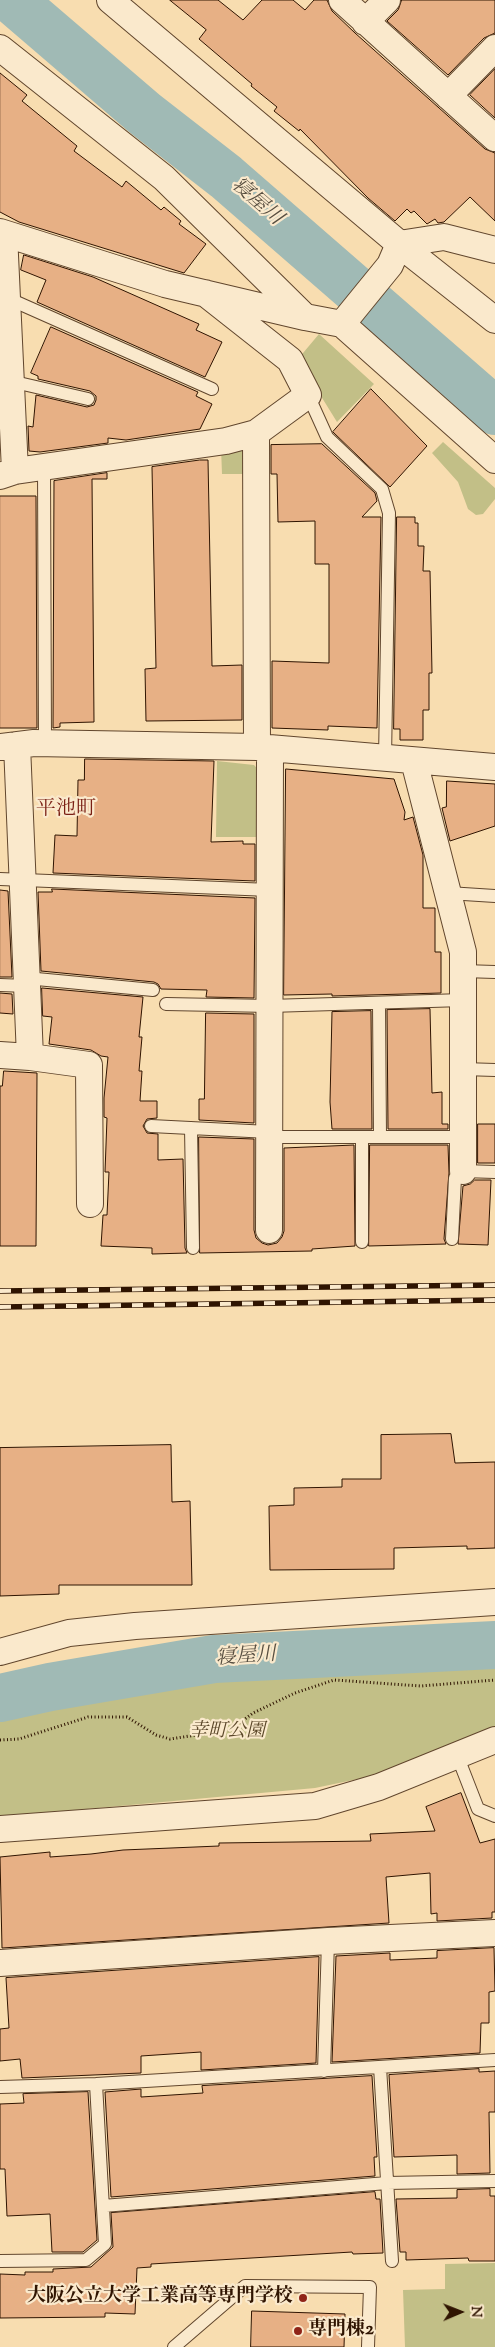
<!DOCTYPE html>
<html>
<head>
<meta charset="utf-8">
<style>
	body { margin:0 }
	#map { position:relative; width:495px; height:2347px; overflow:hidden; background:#f8ddb0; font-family:"Sorts Mill Goudy",serif }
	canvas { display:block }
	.north { position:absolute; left:435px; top:2287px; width:50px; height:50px; -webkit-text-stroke:4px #fae9cc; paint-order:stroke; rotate:89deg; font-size:14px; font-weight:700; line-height:20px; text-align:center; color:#2f1401 }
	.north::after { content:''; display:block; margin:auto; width:18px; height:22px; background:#2f1401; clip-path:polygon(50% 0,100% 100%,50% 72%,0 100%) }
</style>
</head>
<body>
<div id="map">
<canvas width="495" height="2347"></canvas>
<div class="north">N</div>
</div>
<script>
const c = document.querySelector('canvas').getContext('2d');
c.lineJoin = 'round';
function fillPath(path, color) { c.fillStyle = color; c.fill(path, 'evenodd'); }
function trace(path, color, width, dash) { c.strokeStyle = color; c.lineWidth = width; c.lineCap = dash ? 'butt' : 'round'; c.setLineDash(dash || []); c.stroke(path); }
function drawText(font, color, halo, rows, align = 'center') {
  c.font = font + ' "Sorts Mill Goudy","Noto Serif JP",serif'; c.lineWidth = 4.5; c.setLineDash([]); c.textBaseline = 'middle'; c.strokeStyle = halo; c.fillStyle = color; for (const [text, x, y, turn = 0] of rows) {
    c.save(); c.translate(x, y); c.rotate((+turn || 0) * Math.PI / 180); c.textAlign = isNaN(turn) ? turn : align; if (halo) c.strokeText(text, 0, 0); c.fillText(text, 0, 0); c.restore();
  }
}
fillPath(new Path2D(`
	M 319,334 L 374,384 L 337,422 L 298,359 Z
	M 443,442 L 495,488 L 495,499 L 483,514 L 476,515 L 468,509 L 458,482 L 432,453 Z
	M 221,447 L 250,450 L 250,474 L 222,474 Z
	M 217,761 L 254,765 L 261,773 L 263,837 L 216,837 Z
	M 495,1660 L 495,1738 L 377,1775 L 315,1788 L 0,1817 L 0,1720 L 208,1671 Z
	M 495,2263 L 495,2347 L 405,2347 L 403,2290 L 445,2289 L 445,2264 Z`), '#c2bf87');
trace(new Path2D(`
	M 12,0 L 145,114 L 226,177 L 495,411
	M 0,1698 L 50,1687 L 214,1659 L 495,1645`), '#a0bab5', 48);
const building = new Path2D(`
	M 170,0 L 218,0 L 243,20 L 262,0 L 293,0 L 305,10 L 314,0 L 327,0 L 332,11 L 355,33 L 485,149 L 495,153 L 495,221 L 470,197 L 444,222 L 438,223 L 435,219 L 427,224 L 414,211 L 411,213 L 407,209 L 395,221 L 368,198 L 300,129 L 299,131 L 274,111 L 277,107 L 251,86 L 252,84 L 199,39 L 206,30 Z
	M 402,0 L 495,0 L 495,33 L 484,38 L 448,75 L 387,21 L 398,10 Z
	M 495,69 L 495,118 L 470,95 Z
	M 0,73 L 27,95 L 22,101 L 77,146 L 74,151 L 122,187 L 126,181 L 161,210 L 164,207 L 181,221 L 179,224 L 206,244 L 184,273 L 19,222 L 0,212 Z
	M 24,255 L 93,277 L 199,324 L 196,330 L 222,342 L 205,377 L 37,302 L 46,280 L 21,270 Z
	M 51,327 L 198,392 L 196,396 L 212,404 L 200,429 L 126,440 L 108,438 L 108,443 L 40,452 L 29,451 L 28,426 L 33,427 L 36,395 L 87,407 L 94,405 L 96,400 L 96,396 L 90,391 L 38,379 L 38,376 L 31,373 Z
	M 371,389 L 427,446 L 390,487 L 333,432 Z
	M 322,444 L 375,493 L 377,501 L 362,517 L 381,517 L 377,728 L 328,726 L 328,730 L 272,728 L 272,661 L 329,663 L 329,564 L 315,564 L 315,521 L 278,522 L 277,474 L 271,474 L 271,445 Z
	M 200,460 L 208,460 L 212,666 L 242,665 L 242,720 L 146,721 L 145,669 L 156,668 L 152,467 Z
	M 107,473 L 107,479 L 92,479 L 94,722 L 60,723 L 60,727 L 53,728 L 54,481 Z
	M 0,496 L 36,496 L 37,728 L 0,728 Z
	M 397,517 L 415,517 L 415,523 L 418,523 L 418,546 L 424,546 L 423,571 L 430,571 L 432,673 L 429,673 L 429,710 L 423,710 L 423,740 L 400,740 L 400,729 L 394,729 Z
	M 85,759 L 214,761 L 211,842 L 243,841 L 243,844 L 255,844 L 255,881 L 53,873 L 55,835 L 77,836 L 78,780 L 84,780 Z
	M 286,769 L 394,779 L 405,812 L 404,820 L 413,817 L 423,855 L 423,908 L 435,908 L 435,952 L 441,952 L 441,993 L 332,996 L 332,994 L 284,995 Z
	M 447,781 L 495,784 L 495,826 L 450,841 L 442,808 L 446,807 Z
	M 52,889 L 255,898 L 254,998 L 206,997 L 207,990 L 161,989 L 158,984 L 154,982 L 41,971 L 38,892 L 52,892 Z
	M 0,890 L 8,891 L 12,977 L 0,977 Z
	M 42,988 L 143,997 L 139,1037 L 142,1037 L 139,1071 L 142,1071 L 140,1101 L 157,1101 L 157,1118 L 147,1119 L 143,1126 L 147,1133 L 158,1134 L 158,1160 L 183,1159 L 185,1248 L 187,1253 L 152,1254 L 152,1248 L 101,1246 L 103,1215 L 107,1215 L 109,1172 L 105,1172 L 107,1118 L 104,1117 L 104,1098 L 108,1057 L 101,1056 L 91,1050 L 49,1044 L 52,1017 L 43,1016 Z
	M 0,993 L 12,994 L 13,1014 L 0,1013 Z
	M 430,1009 L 432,1093 L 442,1092 L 442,1124 L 448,1124 L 448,1129 L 388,1129 L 387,1010 Z
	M 371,1011 L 372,1129 L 332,1129 L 330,1102 L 332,1012 Z
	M 206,1013 L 254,1014 L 254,1123 L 199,1120 L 199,1099 L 204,1099 Z
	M 4,1071 L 37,1073 L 36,1246 L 0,1246 L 0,1086 L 2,1086 Z
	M 478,1124 L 495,1124 L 495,1163 L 478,1163 Z
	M 199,1137 L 254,1139 L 254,1230 L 256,1238 L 262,1243 L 268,1245 L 277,1243 L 282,1237 L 284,1231 L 284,1148 L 354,1145 L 355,1246 L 312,1249 L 312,1251 L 200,1253 Z
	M 370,1145 L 448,1145 L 449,1173 L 444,1239 L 446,1244 L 369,1246 Z
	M 475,1180 L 491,1180 L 488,1245 L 458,1244 L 463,1186 L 470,1184 Z
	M 451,1434 L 455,1463 L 495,1462 L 495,1548 L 467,1549 L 467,1546 L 394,1548 L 394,1569 L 270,1570 L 269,1506 L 294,1505 L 294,1488 L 342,1487 L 342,1479 L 381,1479 L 381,1435 Z
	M 171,1445 L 172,1502 L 190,1501 L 192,1585 L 59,1585 L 59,1594 L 0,1596 L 0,1448 Z
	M 461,1793 L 480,1843 L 495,1839 L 495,1912 L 492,1912 L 492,1918 L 437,1921 L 437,1913 L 431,1914 L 430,1873 L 386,1877 L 389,1923 L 2,1948 L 0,1857 L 50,1852 L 50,1857 L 91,1854 L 123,1850 L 219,1846 L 219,1843 L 371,1841 L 370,1834 L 435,1831 L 426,1807 Z
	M 494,1948 L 495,1991 L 489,1992 L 489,2023 L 481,2023 L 480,2053 L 332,2062 L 336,1956 L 390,1953 L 390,1960 L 437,1958 L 437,1951 Z
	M 319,1957 L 316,2063 L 201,2070 L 201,2052 L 141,2056 L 141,2073 L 22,2078 L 20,2059 L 0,2061 L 0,2029 L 9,2028 L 6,1978 Z
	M 479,2069 L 479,2072 L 495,2071 L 495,2112 L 489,2112 L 490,2173 L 457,2174 L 457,2155 L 394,2157 L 389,2075 Z
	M 372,2076 L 377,2157 L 374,2157 L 375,2176 L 111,2197 L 105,2092 L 141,2089 L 141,2097 L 203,2093 L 202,2086 Z
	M 88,2092 L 97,2240 L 83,2252 L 52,2252 L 50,2214 L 7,2216 L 5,2169 L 0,2169 L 0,2104 L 24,2103 L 23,2094 Z
	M 490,2189 L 490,2196 L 495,2196 L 495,2261 L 469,2261 L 468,2258 L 406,2260 L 406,2252 L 400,2252 L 396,2199 L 457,2198 L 457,2190 Z
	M 375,2192 L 376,2199 L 380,2199 L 383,2253 L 353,2254 L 352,2252 L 151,2264 L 151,2267 L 137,2268 L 135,2314 L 105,2313 L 105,2317 L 0,2318 L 0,2274 L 25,2275 L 25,2272 L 53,2272 L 53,2269 L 91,2267 L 113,2247 L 111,2213 Z
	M 252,2311 L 345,2314 L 344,2347 L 251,2347 Z`);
fillPath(building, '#e7b085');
trace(building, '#2f1401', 1);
const lane = new Path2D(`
	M 7,298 L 212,389
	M 10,381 L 88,399
	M 308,395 L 327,437 L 382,489 L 389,513 L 385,759
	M 44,467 L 45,744
	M 0,879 L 270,890
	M 448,893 L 495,896
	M 463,971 L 495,972
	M 26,978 L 153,990
	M 0,985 L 27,986
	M 379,1003 L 380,1137
	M 166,1004 L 270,1006 L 463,1000
	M 463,1069 L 495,1070
	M 151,1126 L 269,1132
	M 191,1128 L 193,1248
	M 269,1137 L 463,1137
	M 362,1137 L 362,1242
	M 452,1239 L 455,1178 L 463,1171 L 495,1172
	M 457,1755 L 478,1809 L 495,1816
	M 380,2067 L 392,2261
	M 324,2071 L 328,1941
	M 0,2087 L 96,2084 L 495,2060
	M 103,2206 L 387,2183 L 495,2181
	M 0,2261 L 86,2260 L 105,2244 L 96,2084
	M 174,2347 L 245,2286 L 370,2287 L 368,2347`);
const street = new Path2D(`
	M 110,0 L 409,252 L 495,320
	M 342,0 L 495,138
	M 365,22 L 387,0
	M 0,48 L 164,178 L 305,317 L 342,324 L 495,460
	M 448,96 L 495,48
	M 0,232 L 165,284 L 305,317
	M 4,234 L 15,471
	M 342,324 L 390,265 L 399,244 L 444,237 L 495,250
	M 256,433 L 257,747
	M 0,476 L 15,471 L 226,441 L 256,433 L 308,395 L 290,360 L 205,293
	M 17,745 L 30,1057 L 89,1065 L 90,1204
	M 1,747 L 34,743 L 257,747 L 495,767
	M 414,761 L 463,952 L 463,1171
	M 0,1055 L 30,1057
	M 269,1230 L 270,749
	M 0,1652 L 69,1633 L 135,1626 L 495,1602
	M 0,1829 L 315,1806 L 379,1787 L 495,1740
	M 0,1963 L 328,1941 L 495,1933`);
trace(lane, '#61462d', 14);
trace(street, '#61462d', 28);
trace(new Path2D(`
	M 0,1740 L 19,1739 L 88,1717 L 127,1717 L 156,1735 L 170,1739 L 230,1730 L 253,1713 L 295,1693 L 334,1680 L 421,1686 L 495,1680`), '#2f1401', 3, [1, 2.5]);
trace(lane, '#fae9cc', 12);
trace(street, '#fae9cc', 26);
const rail = new Path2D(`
	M 0,1291 L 495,1285
	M 0,1307 L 495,1300`);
trace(rail, '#2f1401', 5.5);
trace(rail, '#fae9cc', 4, [11]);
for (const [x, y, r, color] of [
	[303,2298,5,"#8f2418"],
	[298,2331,5,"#8f2418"]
]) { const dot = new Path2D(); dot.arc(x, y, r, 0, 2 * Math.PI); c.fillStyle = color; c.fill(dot); trace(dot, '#fae9cc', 2); }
drawText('italic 19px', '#5b4729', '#fae9cc', [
	["幸町公園",227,1733]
]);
drawText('bold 19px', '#2f1401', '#fae9cc', [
	["大阪公立大学工業高等専門学校",293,2298],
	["専門棟2",308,2331,"left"]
], 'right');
drawText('italic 20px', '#574e40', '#fae9cc', [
	["寝屋川",256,203,41],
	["寝屋川",246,1658,-4]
]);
drawText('20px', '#7a1f14', '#fae9cc', [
	["平池町",66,811]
]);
</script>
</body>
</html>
